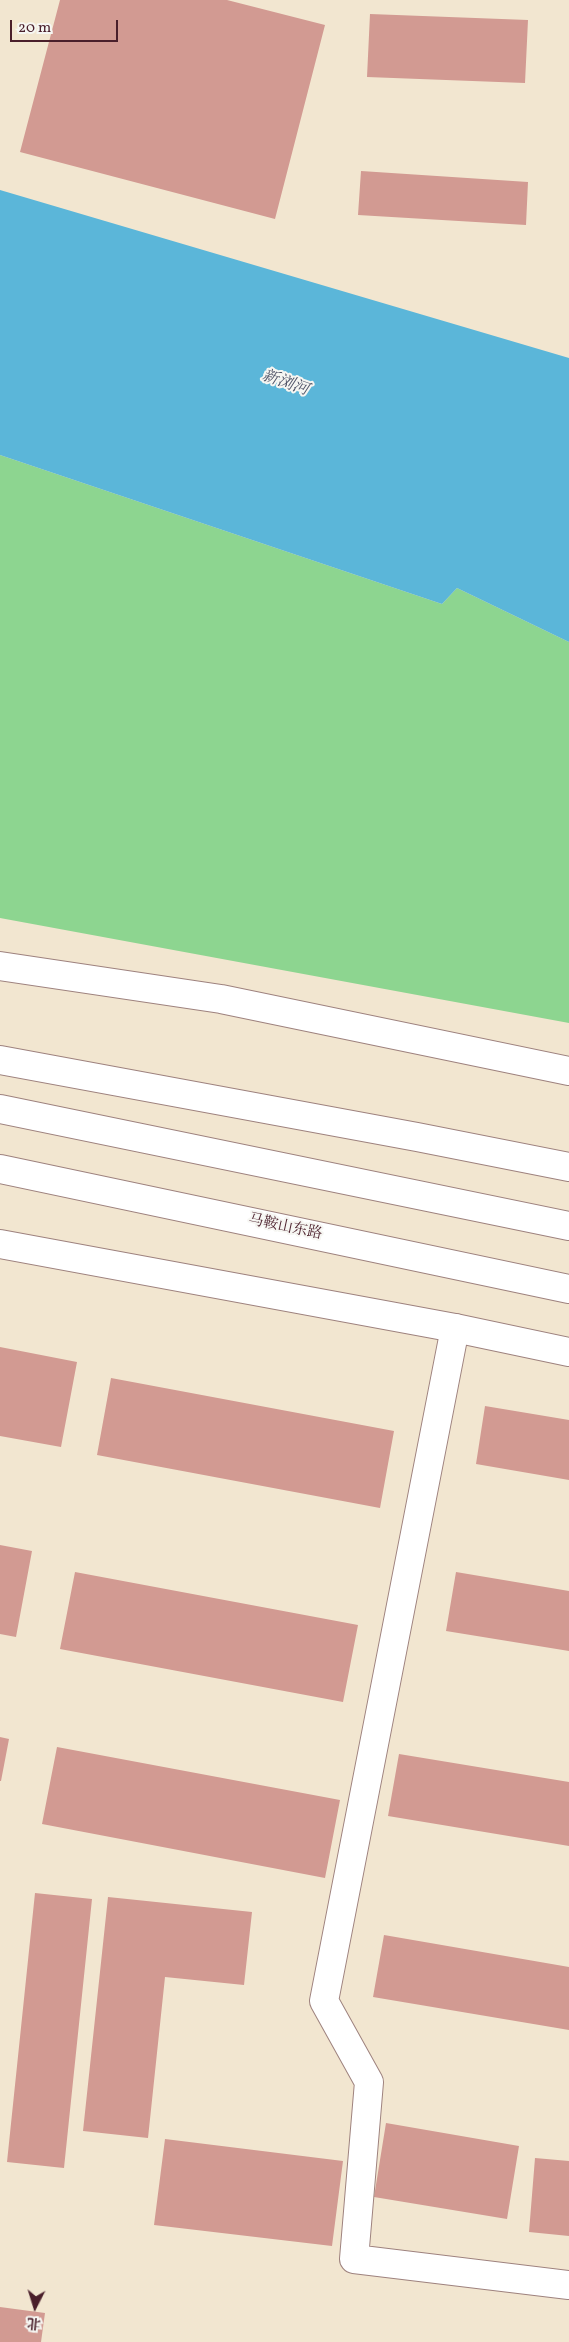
<!DOCTYPE html>
<html>
<head>
<meta charset="utf-8">
<style>
	body { margin:0 }
	#map { position:relative; width:569px; height:2342px; overflow:hidden; background:#f2e6d0; font-family:Vollkorn,"Noto Serif SC",serif }
	canvas { display:block }
	.north { position:absolute; left:10px; top:2282px; width:50px; height:50px; -webkit-text-stroke:4px #f6f6f2; paint-order:stroke; rotate:185deg; font-size:14px; font-weight:700; line-height:20px; text-align:center; color:#4a1f2b }
	.north::after { content:''; display:block; margin:auto; width:18px; height:22px; background:#4a1f2b; clip-path:polygon(50% 0,100% 100%,50% 72%,0 100%) }
	.scale { position:absolute; left:10px; top:20px; width:108px; height:22px; box-sizing:border-box; border:2px solid #4a1f2b; border-top:0; padding-left:6px; font-size:15px; line-height:18px; white-space:nowrap; color:#4a1f2b; -webkit-text-stroke:4px #f6f6f2; paint-order:stroke }
</style>
</head>
<body>
<div id="map">
<canvas width="569" height="2342"></canvas>
<div class="north">北</div>
<div class="scale">20 m</div>
</div>
<script>
const c = document.querySelector('canvas').getContext('2d');
c.lineJoin = 'round';
function fillPath(path, color) { c.fillStyle = color; c.fill(path, 'evenodd'); }
function trace(path, color, width, dash) { c.strokeStyle = color; c.lineWidth = width; c.lineCap = dash ? 'butt' : 'round'; c.setLineDash(dash || []); c.stroke(path); }
function drawText(font, color, halo, rows, align = 'center') {
  c.font = font + ' Vollkorn,"Noto Serif SC",serif'; c.lineWidth = 4; c.setLineDash([]); c.textBaseline = 'middle'; c.strokeStyle = halo; c.fillStyle = color; for (const [text, x, y, turn = 0] of rows) {
    c.save(); c.translate(x, y); c.rotate((+turn || 0) * Math.PI / 180); c.textAlign = isNaN(turn) ? turn : align; if (halo) c.strokeText(text, 0, 0); c.fillText(text, 0, 0); c.restore();
  }
}
fillPath(new Path2D(`
	M 0,455 L 442,604 L 457,588 L 569,642 L 569,1023 L 0,918 Z`), '#8dd590');
fillPath(new Path2D(`
	M 0,190 L 569,358 L 569,642 L 457,588 L 442,604 L 0,455 Z`), '#5bb6d9');
fillPath(new Path2D(`
	M 60,0 L 227,0 L 325,25 L 275,219 L 20,152 Z
	M 370,14 L 528,20 L 525,83 L 367,77 Z
	M 361,171 L 528,182 L 526,225 L 358,215 Z
	M 0,1347 L 77,1362 L 61,1447 L 0,1436 Z
	M 111,1378 L 394,1431 L 380,1508 L 97,1455 Z
	M 485,1406 L 569,1420 L 569,1480 L 476,1464 Z
	M 0,1545 L 32,1551 L 16,1637 L 0,1634 Z
	M 75,1572 L 358,1625 L 343,1702 L 60,1649 Z
	M 456,1572 L 569,1591 L 569,1651 L 446,1631 Z
	M 0,1737 L 9,1739 L 1,1781 L 0,1781 Z
	M 57,1747 L 340,1800 L 325,1878 L 42,1824 Z
	M 399,1754 L 569,1782 L 569,1846 L 388,1816 Z
	M 35,1893 L 92,1899 L 64,2168 L 7,2162 Z
	M 108,1897 L 252,1912 L 244,1985 L 165,1977 L 148,2138 L 83,2131 Z
	M 384,1935 L 569,1967 L 569,2030 L 373,1997 Z
	M 386,2123 L 519,2146 L 507,2219 L 374,2197 Z
	M 165,2139 L 343,2161 L 332,2246 L 154,2225 Z
	M 535,2158 L 569,2161 L 569,2236 L 529,2232 Z
	M 0,2307 L 45,2313 L 41,2342 L 0,2342 Z`), '#d29a92');
const street = new Path2D(`
	M 455,1328 L 324,2001 L 369,2082 L 354,2259 L 569,2285`);
const secondary = new Path2D(`
	M 0,966 L 221,999 L 569,1071
	M 0,1060 L 417,1137 L 569,1167
	M 0,1109 L 569,1226
	M 0,1169 L 569,1289
	M 0,1244 L 455,1328 L 569,1352`);
trace(street, '#9e827e', 30);
trace(secondary, '#9e827e', 30);
trace(street, '#fff', 28);
trace(secondary, '#fff', 28);
drawText('15px', '#4a1f2b', '#f6f6f2', [
	["马鞍山东路",285,1228,12]
]);
drawText('italic 16px', '#505468', '#f6f6f2', [
	["新浏河",285,384,19]
]);
</script>
</body>
</html>
